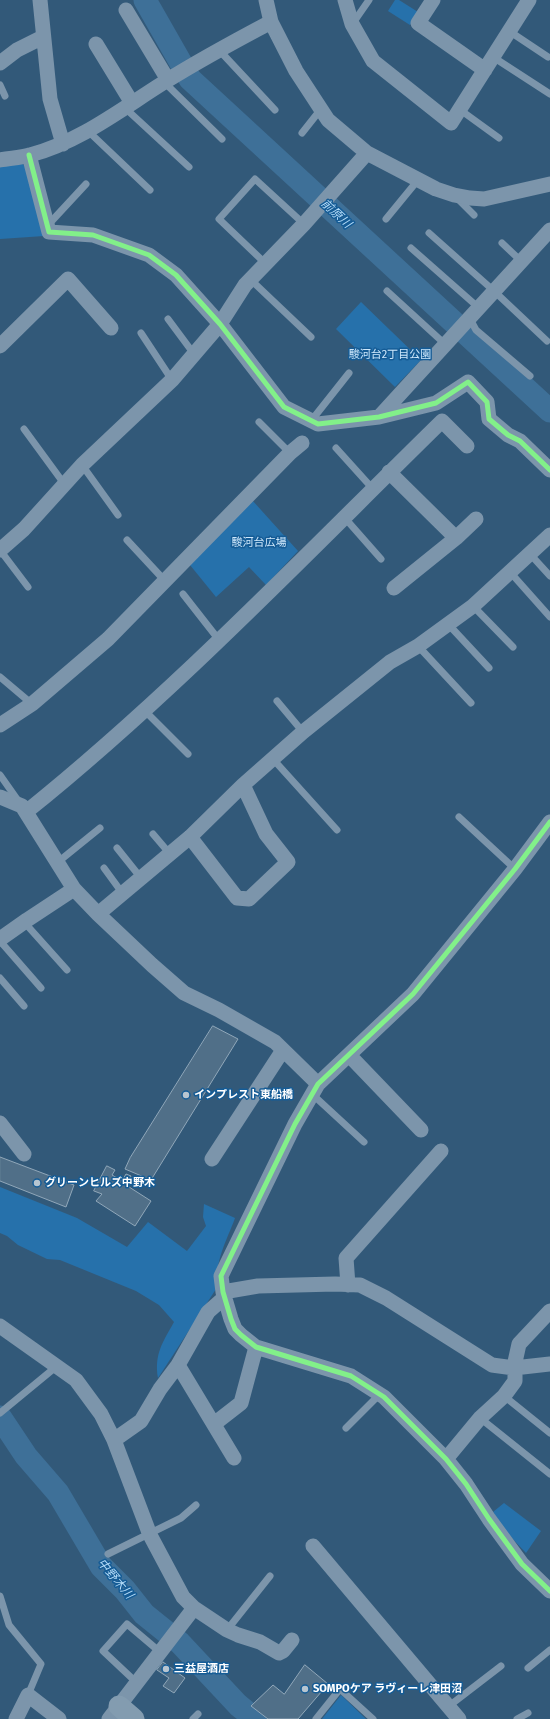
<!DOCTYPE html>
<html>
<head>
<meta charset="utf-8">
<style>
	body { margin:0 }
	canvas { display:block; background:#325979 }
</style>
</head>
<body>
<canvas width="550" height="1719"></canvas>
<script>
const c = document.querySelector('canvas').getContext('2d');
c.lineJoin = 'round';
function fillPath(path, color) { c.fillStyle = color; c.fill(path, 'evenodd'); }
function trace(path, color, width, dash) { c.strokeStyle = color; c.lineWidth = width; c.lineCap = dash ? 'butt' : 'round'; c.setLineDash(dash || []); c.stroke(path); }
function drawText(font, color, halo, rows, align = 'center') {
  c.font = font + ' "Fira Sans","Noto Sans JP",sans-serif'; c.lineWidth = 3; c.setLineDash([]); c.textBaseline = 'middle'; c.strokeStyle = halo; c.fillStyle = color; for (const [text, x, y, turn = 0] of rows) {
    c.save(); c.translate(x, y); c.rotate((+turn || 0) * Math.PI / 180); c.textAlign = isNaN(turn) ? turn : align; if (halo) c.strokeText(text, 0, 0); c.fillText(text, 0, 0); c.restore();
  }
}
fillPath(new Path2D(`
	M 395,0 L 399,0 L 418,12 L 410,25 L 388,11 Z
	M 18,160 L 27,168 L 44,236 L 0,239 L 0,163 Z
	M 361,302 L 421,360 L 395,387 L 336,329 Z
	M 252,500 L 298,551 L 266,585 L 249,567 L 216,597 L 190,565 Z
	M 0,1187 L 77,1218 L 127,1247 L 148,1222 L 187,1251 L 206,1226 L 203,1217 L 204,1204 L 235,1218 C 227,1240 214,1262 218,1286 L 158,1378 C 154,1354 163,1342 174,1322 L 159,1305 L 136,1291 L 60,1260 L 47,1259 L 18,1245 L 7,1236 L 0,1233 Z
	M 504,1503 L 541,1531 L 526,1553 L 509,1535 L 493,1512 Z
	M 341,1695 L 366,1719 L 322,1719 Z`), '#2671ab');
trace(new Path2D(`
	M 145,0 L 190,79 L 550,411
	M 0,1417 L 26,1456 L 58,1493 L 101,1566 L 125,1590 L 144,1614 L 180,1643 L 238,1705 L 255,1719`), '#3e7098', 23);
const building = new Path2D(`
	M 213,1026 L 238,1039 L 151,1180 L 125,1169 L 130,1158 Z
	M 0,1157 L 74,1185 L 66,1207 L 0,1181 Z
	M 107,1166 L 115,1170 L 112,1175 L 122,1181 L 126,1174 L 131,1176 L 126,1185 L 151,1201 L 135,1226 L 96,1201 L 102,1194 L 94,1191 Z
	M 163,1662 L 185,1678 L 174,1693 L 163,1686 L 169,1678 L 157,1670 Z
	M 305,1665 L 328,1684 L 298,1719 L 268,1719 L 251,1706 L 273,1685 L 284,1694 Z`);
fillPath(building, '#506f88');
trace(building, '#90a7b9', 1);
trace(new Path2D(`
	M 353,23 L 369,0
	M 509,31 L 548,57
	M 219,50 L 275,110
	M 493,57 L 550,94
	M 164,82 L 222,139
	M 0,85 L 5,96
	M 125,108 L 189,167
	M 459,109 L 499,138
	M 88,131 L 150,190
	M 302,133 L 321,109
	M 457,198 L 474,215
	M 386,219 L 418,180
	M 48,225 L 86,184
	M 429,233 L 494,291 L 547,341
	M 502,243 L 521,261
	M 411,248 L 479,308
	M 266,264 L 219,219 L 255,179 L 304,224
	M 251,280 L 311,337
	M 387,291 L 446,345
	M 168,319 L 194,354
	M 470,319 L 476,330 L 530,376
	M 141,333 L 172,380
	M 311,421 L 349,373
	M 259,422 L 290,453
	M 24,429 L 65,485
	M 336,448 L 373,489
	M 82,465 L 118,515
	M 344,517 L 381,559
	M 127,540 L 166,582
	M 0,550 L 28,587
	M 530,554 L 550,576
	M 510,572 L 550,617
	M 183,594 L 219,640
	M 473,606 L 513,647
	M 448,624 L 489,668
	M 418,646 L 471,703
	M 0,677 L 32,704
	M 277,701 L 303,732
	M 144,710 L 188,754
	M 272,758 L 337,830
	M 0,775 L 19,802
	M 459,817 L 515,869
	M 153,834 L 170,854
	M 117,848 L 141,878
	M 58,862 L 100,828
	M 104,868 L 123,894
	M 24,922 L 67,970
	M 0,941 L 41,988
	M 0,978 L 24,1006
	M 312,1094 L 364,1142
	M 504,1396 L 550,1433
	M 0,1413 L 57,1366
	M 480,1418 L 550,1474
	M 346,1428 L 380,1394
	M 108,1554 L 181,1518 L 196,1505
	M 0,1596 L 9,1625 L 41,1664 L 28,1695
	M 227,1630 L 270,1576
	M 528,1668 L 550,1650
	M 137,1683 L 103,1651 L 127,1624 L 160,1652
	M 449,1706 L 501,1666
	M 193,1719 L 198,1714
	M 316,1719 L 340,1689 L 373,1719
	M 517,1719 L 528,1713`), '#7c95ab', 7);
trace(new Path2D(`
	M 40,0 L 50,99 L 63,144
	M 266,0 L 271,22 L 296,71 L 328,120 L 367,153 L 436,189 L 454,195 L 470,198 L 484,199 L 550,184
	M 345,0 L 352,24 L 373,61 L 451,123 L 529,0
	M 433,0 L 418,23 L 485,70
	M 126,10 L 168,80
	M 96,44 L 132,103
	M 0,63 L 17,50 L 43,37
	M 29,155 L 49,232 L 93,235 L 149,255 L 176,275 L 220,324 L 284,407 L 318,424 L 379,417 L 436,403 L 468,382 L 487,402 L 489,419 L 508,435 L 520,441 L 550,470
	M 0,160 C 10,158 20,158 30,155 C 79,142 120,110 163,83 C 198,61 235,41 271,22
	M 0,346 L 68,279 L 111,328
	M 379,417 L 550,230
	M 389,472 L 456,538 L 394,588
	M 456,538 L 476,519
	M 0,550 L 24,529 L 82,465 L 172,380 L 220,324 L 245,285 L 304,224 L 367,153
	M 0,725 L 32,704 L 108,639 L 290,453 L 302,443
	M 0,797 L 22,806 L 74,889 L 98,914 L 152,965 L 184,993 L 219,1010 L 275,1042 L 318,1084
	M 26,812 C 174,693 306,554 442,421 L 467,446
	M 550,822 L 515,869 L 413,994 L 318,1084 L 295,1124 L 221,1276 L 223,1292 L 231,1319 L 235,1329 L 241,1335 L 256,1347 L 351,1376 L 384,1397 L 446,1459 L 466,1484 L 489,1519 L 522,1564 L 550,1591
	M 190,837 L 237,898 L 249,899 L 288,862 L 266,834 L 243,785 L 303,732 L 390,662 L 418,646 L 473,606 L 550,535
	M 98,914 L 190,837 L 243,785
	M 0,939 L 27,920 L 74,889
	M 349,1055 L 421,1130
	M 0,1123 L 24,1154
	M 212,1159 L 283,1050
	M 348,1285 L 346,1258 L 441,1151
	M 223,1292 L 258,1286 L 335,1284 L 360,1285 L 386,1298 L 492,1365 L 514,1368 L 550,1364
	M 0,1326 L 76,1380 L 101,1414 L 114,1440 L 150,1535 L 183,1597 L 194,1608 L 109,1719
	M 178,1365 L 234,1458
	M 214,1424 L 241,1403 L 256,1347
	M 114,1440 L 141,1421 L 160,1389 L 178,1365 L 208,1312 L 225,1297
	M 446,1459 L 480,1418 L 504,1396 L 515,1381 L 515,1362 L 519,1344 L 550,1311
	M 313,1546 L 459,1719
	M 194,1608 L 227,1630 L 238,1635 L 260,1642 L 279,1653 L 283,1651 L 292,1640
	M 16,1719 L 28,1695 L 59,1719`), '#7c95ab', 15);
trace(new Path2D(`
	M 119,1706 L 134,1719`), '#839cb0', 21);
trace(new Path2D(`
	M 29,155 L 49,232 L 93,235 L 149,255 L 176,275 L 220,324 L 284,407 L 318,424 L 379,417 L 436,403 L 468,382 L 487,402 L 489,419 L 508,435 L 520,441 L 550,470
	M 550,822 L 515,869 L 413,994 L 318,1084 L 295,1124 L 221,1276 L 223,1292 L 231,1319 L 235,1329 L 241,1335 L 256,1347 L 351,1376 L 384,1397 L 446,1459 L 466,1484 L 489,1519 L 522,1564 L 550,1591`), '#82f089', 5);
for (const [x, y, r, color] of [
	[186,1095,4,"#b7c5d0"],
	[37,1183,4,"#b7c5d0"],
	[166,1669,4,"#b7c5d0"],
	[305,1689,4,"#b7c5d0"]
]) { const dot = new Path2D(); dot.arc(x, y, r, 0, 2 * Math.PI); c.fillStyle = color; c.fill(dot); trace(dot, '#155c96', 1.5); }
drawText('11px', '#cee8fc', '#155c96', [
	["駿河台2丁目公園",390,355],
	["駿河台広場",259,543]
]);
drawText('bold 11px', '#fff', '#155c96', [
	["インプレスト東船橋",194,1095],
	["グリーンヒルズ中野木",45,1183],
	["三益屋酒店",174,1669],
	["SOMPOケア ラヴィーレ津田沼",313,1689]
], 'left');
drawText('italic 12px', '#b3dbf8', '#155c96', [
	["前原川",336,214,43],
	["中野木川",115,1579,50]
]);
</script>
</body>
</html>
